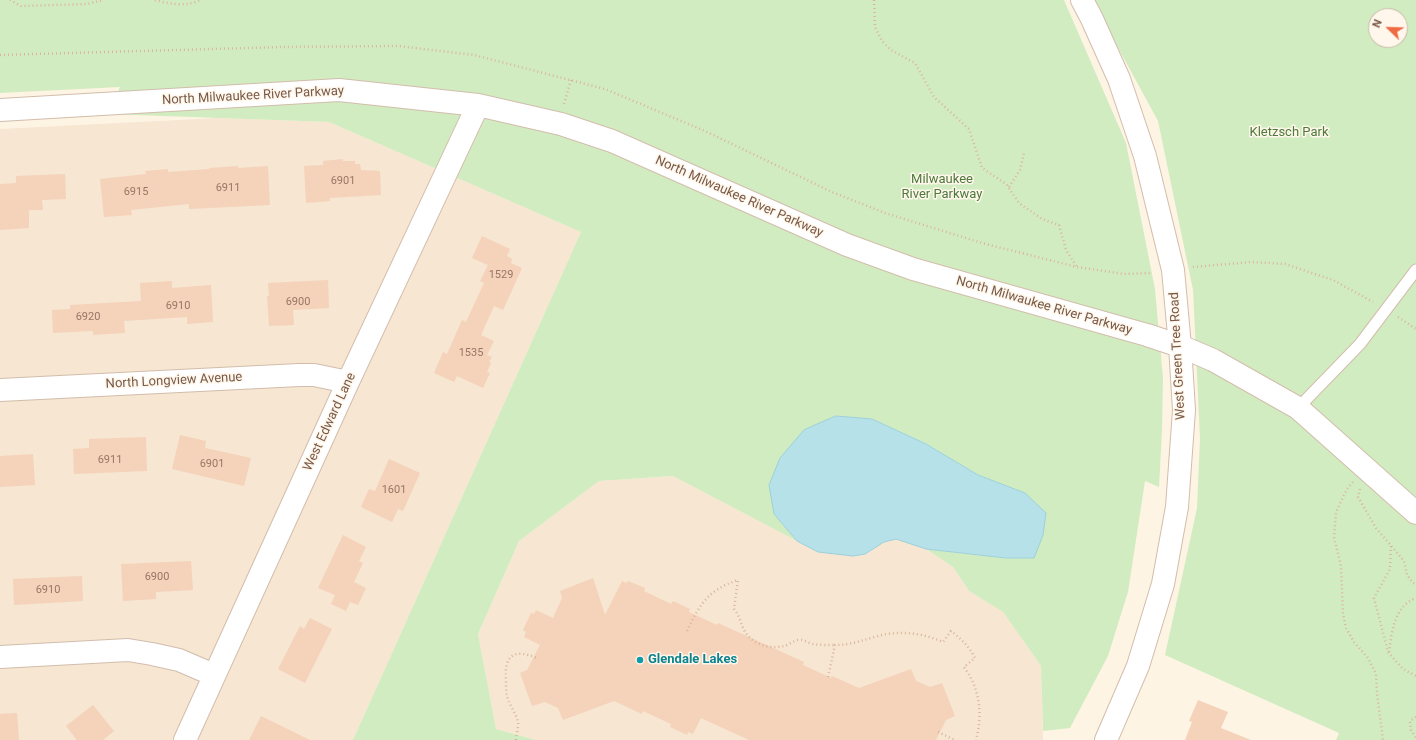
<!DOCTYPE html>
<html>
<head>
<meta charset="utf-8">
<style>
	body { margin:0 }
	#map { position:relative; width:1416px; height:740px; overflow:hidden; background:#fef4e4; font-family:Roboto,sans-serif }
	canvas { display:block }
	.north { position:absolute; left:1368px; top:8px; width:40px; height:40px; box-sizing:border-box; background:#fff7eb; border:1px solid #c9b8aa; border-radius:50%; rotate:293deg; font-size:11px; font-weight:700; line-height:16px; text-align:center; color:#785948 }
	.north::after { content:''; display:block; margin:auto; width:14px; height:18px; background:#ef6a42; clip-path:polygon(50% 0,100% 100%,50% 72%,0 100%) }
</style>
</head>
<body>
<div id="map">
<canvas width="1416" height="740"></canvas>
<div class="north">N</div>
</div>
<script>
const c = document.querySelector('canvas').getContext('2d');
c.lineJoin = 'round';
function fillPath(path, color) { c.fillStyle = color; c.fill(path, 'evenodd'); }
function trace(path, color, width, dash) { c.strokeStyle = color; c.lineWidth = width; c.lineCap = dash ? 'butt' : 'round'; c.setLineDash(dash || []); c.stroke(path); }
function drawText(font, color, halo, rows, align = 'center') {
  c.font = font + ' Roboto,sans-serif'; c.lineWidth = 3; c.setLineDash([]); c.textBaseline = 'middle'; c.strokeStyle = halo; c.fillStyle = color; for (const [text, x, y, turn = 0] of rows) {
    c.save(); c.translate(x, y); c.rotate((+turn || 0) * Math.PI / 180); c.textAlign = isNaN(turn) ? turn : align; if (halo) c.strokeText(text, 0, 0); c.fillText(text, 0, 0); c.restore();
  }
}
fillPath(new Path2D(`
	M 218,118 L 329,122 L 581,232 L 353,740 L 0,740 L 0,129 Z
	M 673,476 L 818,552 L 865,554 L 884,542 L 896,539 L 926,549 L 953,567 L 969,591 L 1003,612 L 1041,666 L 1043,740 L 536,740 L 496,729 L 478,634 L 519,541 L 599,481 Z`), '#f6e6d2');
fillPath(new Path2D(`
	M 0,0 L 1064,0 L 1126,143 L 1155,289 L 1163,378 L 1162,431 L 1159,487 L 1145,481 L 1128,592 L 1108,656 L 1070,728 L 1043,731 L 1041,666 L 1003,612 L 969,591 L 953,567 L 926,549 L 1006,558 L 1034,558 L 1025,493 L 978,475 L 926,444 L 872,419 L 836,416 L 774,514 L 797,541 L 673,476 L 599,481 L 519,541 L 478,634 L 496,729 L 536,740 L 353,740 L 581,232 L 329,122 L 108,114 L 120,87 L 0,93 Z
	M 1092,0 L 1416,0 L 1416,740 L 1336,740 L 1339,733 L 1165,655 L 1197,508 L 1200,438 L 1193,290 L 1158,121 ZM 1376,16 L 1400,16 L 1400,40 L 1376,40 Z`), '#d2ecc1');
const water = new Path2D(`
	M 836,416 L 872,419 L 926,444 L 978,475 L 1025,493 L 1046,513 L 1043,535 L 1034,558 L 1006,558 L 926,549 L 896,539 L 884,542 L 865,554 L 853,556 L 818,552 L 797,541 L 774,514 L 769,485 L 780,458 L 804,430 Z`);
fillPath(water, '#b7e1e8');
trace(water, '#9cd0db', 1);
fillPath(new Path2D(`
	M 343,159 L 343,161 L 355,161 L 355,164 L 360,164 L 361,170 L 380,171 L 381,195 L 330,198 L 330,201 L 306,203 L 304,166 L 323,165 L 323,161 Z
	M 238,166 L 238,168 L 268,166 L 270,205 L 189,209 L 189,204 L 131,210 L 132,215 L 104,217 L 100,179 L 146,174 L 145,171 L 168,169 L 168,172 L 209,169 L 209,168 Z
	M 65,174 L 66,199 L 42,200 L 43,210 L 29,210 L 29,228 L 0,230 L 0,184 L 16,183 L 16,176 Z
	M 482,236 L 510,249 L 507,256 L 512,259 L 511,263 L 522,268 L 503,310 L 494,306 L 481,335 L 494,341 L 487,355 L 492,357 L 489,362 L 491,363 L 487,372 L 490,373 L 483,388 L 457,376 L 454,382 L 434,373 L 443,352 L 447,354 L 462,320 L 466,322 L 484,283 L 480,281 L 488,265 L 472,258 Z
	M 328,280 L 329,308 L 293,310 L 294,325 L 269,326 L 267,296 L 269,296 L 268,283 Z
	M 172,281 L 172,288 L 211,285 L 213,322 L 187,324 L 187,317 L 124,321 L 125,333 L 93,335 L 93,331 L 53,333 L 52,310 L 70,309 L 70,305 L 141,301 L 140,283 Z
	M 180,435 L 206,441 L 205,448 L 251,458 L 244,486 L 172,469 Z
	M 146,437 L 147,471 L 74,474 L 73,449 L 89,448 L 89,439 Z
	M 33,454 L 35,485 L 0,487 L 0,456 Z
	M 389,459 L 420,473 L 403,511 L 398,509 L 392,522 L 361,507 L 369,489 L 375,491 Z
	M 343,535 L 366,547 L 359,561 L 363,563 L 354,582 L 366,588 L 358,605 L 350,602 L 346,611 L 331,604 L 335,595 L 318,588 Z
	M 191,561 L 193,590 L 156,592 L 156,599 L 123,601 L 121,564 Z
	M 82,576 L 83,601 L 14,605 L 13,579 Z
	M 593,578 L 605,615 L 622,581 L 626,583 L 628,581 L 645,588 L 644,591 L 671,604 L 673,601 L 690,609 L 689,612 L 717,625 L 718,623 L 804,662 L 803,665 L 831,678 L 832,676 L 859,688 L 911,669 L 916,681 L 930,687 L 942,683 L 955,716 L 946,720 L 936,740 L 749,740 L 701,718 L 693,734 L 688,732 L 687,735 L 670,727 L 671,724 L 643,711 L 642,714 L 614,701 L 563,720 L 558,708 L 545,702 L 532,706 L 520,673 L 527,670 L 540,645 L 524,637 L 526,632 L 523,630 L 531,613 L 534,614 L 536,610 L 553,618 L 562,598 L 560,591 Z
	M 310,618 L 332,629 L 305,683 L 278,669 L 300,626 L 304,629 Z
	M 1198,700 L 1228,712 L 1221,728 L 1251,740 L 1185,740 L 1192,722 L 1189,721 Z
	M 93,705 L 114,731 L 103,740 L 77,740 L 66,726 Z
	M 17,713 L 19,740 L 0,740 L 0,714 Z
	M 261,716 L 310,740 L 249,740 Z`), '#f5d2ba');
const service = new Path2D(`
	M 1298,408 L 1360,344 L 1416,270`);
const minor = new Path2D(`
	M 0,110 L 339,90 L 478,105 L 561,124 L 612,141 L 847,245 L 913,269 L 1147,335 L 1180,346 L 1213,360 L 1298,408 L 1416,513
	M 0,390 L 299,375 L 314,375 L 348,382
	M 0,657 L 128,650 L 152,654 L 179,660 L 214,675
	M 185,740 L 348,382 L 478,105`);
const tertiary = new Path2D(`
	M 1082,0 L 1092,19 L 1119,79 L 1145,156 L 1173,270 L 1180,346 L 1184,410 L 1177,507 L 1163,584 L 1138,666 L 1106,740`);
trace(service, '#d2bdac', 13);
trace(minor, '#d2bdac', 24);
trace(tertiary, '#d2bdac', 24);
trace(new Path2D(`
	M 10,0 L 21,6 L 87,4 L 104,0
	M 155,0 C 169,4 187,7 200,0
	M 874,0 L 875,27 L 882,41 L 891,50 L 915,63 L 934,97 L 969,129 L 982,168 L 1006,184 L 1019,203 L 1042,219 L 1059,225 L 1066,250 L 1077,267
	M 0,55 L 282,47 L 398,46 L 474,55 L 605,89 L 705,131 L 832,192 L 885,213 L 982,243 L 1077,267 L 1124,274 L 1152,273
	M 564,104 L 571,80
	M 1009,187 L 1020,170 L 1024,153
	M 1193,267 L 1251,262 L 1285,264 L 1333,280 L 1373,302
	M 1398,317 L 1416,329
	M 1353,482 L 1347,489 L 1336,512 L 1334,537 L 1341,566 L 1343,614 L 1346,628 L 1354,642 L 1368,658 L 1376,674 L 1377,693 L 1383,740
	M 1360,489 L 1358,497 L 1376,528 L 1404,561 L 1407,575 L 1413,583 L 1416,584
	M 1391,546 L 1390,569 L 1374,598 L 1388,652 L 1403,669 L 1416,676
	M 687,631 C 700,604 708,590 738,580 L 734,609 C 741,617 741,629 749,637 C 758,646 772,649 784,646 C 789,645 793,641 798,640 C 804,639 808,643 813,644 C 820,645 828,645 835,645
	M 1389,652 C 1392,632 1394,606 1416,598
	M 828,677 L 835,645 C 851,645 863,640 878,636 C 899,630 923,633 943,642 L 951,631 C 961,639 969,646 975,658 L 964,667 C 980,689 983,714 976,740
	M 1416,717 L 1410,721 L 1411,730 L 1416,738
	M 938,732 L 955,740
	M 516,740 C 516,734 519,727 518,722 C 516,713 509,705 507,696 C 506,691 506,685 506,680 C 504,656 513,648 537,658`), '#dab59d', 2.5, [1, 3]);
trace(service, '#fff', 11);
trace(minor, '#fff', 22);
trace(tertiary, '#fff', 22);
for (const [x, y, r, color] of [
	[640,660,4,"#0f9aa8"]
]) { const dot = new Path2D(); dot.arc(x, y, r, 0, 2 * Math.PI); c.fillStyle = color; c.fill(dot); trace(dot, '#fff7eb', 1.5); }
drawText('11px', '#977764', null, [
	["6901",343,181],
	["6911",228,188],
	["6915",136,192],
	["1529",501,275],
	["6900",298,302],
	["6910",178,306],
	["6920",88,317],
	["1535",471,353],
	["6911",110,460],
	["6901",212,464],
	["1601",394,490],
	["6900",157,577],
	["6910",48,590]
]);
drawText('13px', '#785948', '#fff7eb', [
	["North Milwaukee River Parkway",253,96,-3],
	["North Milwaukee River Parkway",739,197,24],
	["North Milwaukee River Parkway",1044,306,16],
	["West Green Tree Road",1178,356,-93],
	["North Longview Avenue",174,381,-3],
	["West Edward Lane",330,422,-65]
]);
drawText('13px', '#4d793c', '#fff7eb', [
	["Kletzsch Park",1289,133],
	["Milwaukee",942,180],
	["River Parkway",942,195]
]);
drawText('bold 13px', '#0d838f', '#fff7eb', [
	["Glendale Lakes",648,660]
], 'left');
</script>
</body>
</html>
